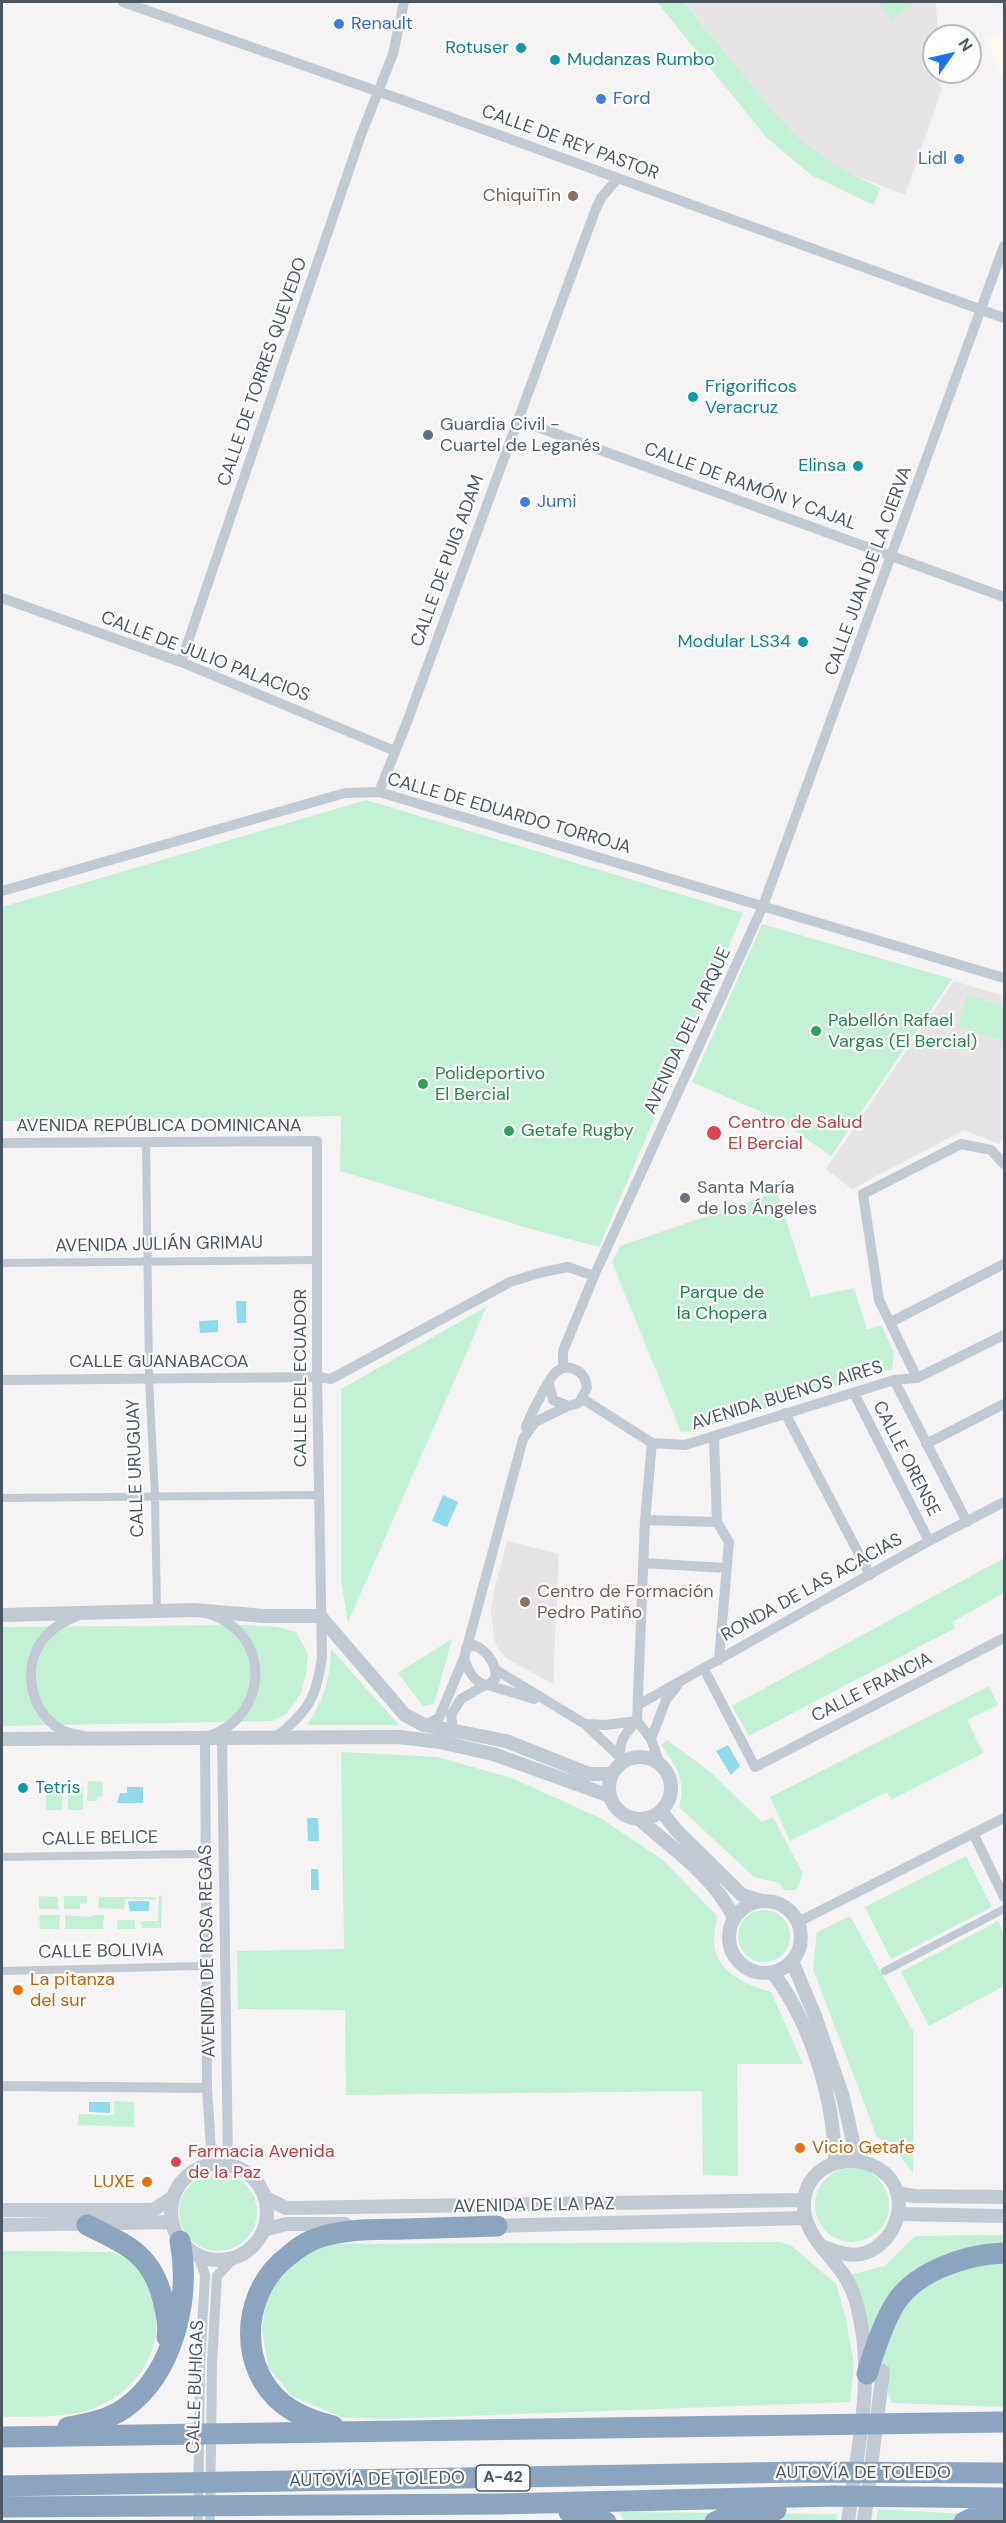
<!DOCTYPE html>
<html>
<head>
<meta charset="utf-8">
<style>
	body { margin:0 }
	#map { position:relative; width:1006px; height:2523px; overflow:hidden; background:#f5f3f3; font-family:"DM Sans",sans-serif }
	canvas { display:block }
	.frame { position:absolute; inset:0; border:3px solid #4a5661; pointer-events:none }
	.north { position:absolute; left:922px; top:24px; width:60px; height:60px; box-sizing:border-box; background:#fff; border:2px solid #b7bbc0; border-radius:50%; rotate:56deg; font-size:16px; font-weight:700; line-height:24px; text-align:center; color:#4a5661 }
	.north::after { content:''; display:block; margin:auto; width:21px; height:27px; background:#1a73e8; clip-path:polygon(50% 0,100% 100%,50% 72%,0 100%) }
</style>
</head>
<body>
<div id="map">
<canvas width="1006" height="2523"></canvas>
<div class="frame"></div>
<div class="north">N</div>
</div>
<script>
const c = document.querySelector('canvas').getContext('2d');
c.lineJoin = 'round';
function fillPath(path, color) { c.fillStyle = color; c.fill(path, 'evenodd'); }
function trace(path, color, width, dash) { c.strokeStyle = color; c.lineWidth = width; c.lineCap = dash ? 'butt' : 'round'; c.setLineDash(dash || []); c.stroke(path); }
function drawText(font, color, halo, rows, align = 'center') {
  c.font = font + ' "DM Sans",sans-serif'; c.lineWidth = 4.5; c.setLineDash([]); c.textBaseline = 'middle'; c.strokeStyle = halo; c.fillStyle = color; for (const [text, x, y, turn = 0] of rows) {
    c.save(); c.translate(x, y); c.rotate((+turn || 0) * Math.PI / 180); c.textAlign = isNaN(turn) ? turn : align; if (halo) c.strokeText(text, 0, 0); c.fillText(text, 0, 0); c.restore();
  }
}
fillPath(new Path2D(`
	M 1004,31 L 1004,80 L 986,40 Z`), '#fdf9ef');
fillPath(new Path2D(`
	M 685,2 L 936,2 L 938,36 L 934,36 L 934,72 L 940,72 L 941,91 L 905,195 L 836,168 L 797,138 L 762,100 Z
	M 954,981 L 1004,996 L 1004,1137 L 999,1144 L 964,1130 L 852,1189 L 826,1169 Z
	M 507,1541 L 559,1554 L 553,1684 L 506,1658 L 497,1647 L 494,1638 L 491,1613 L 494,1591 Z`), '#e6e4e5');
fillPath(new Path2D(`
	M 657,2 L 684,2 L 769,107 L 798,138 L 836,166 L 880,188 L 874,205 L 811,175 L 766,137 Z
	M 878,2 L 916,2 L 891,20 Z
	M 366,800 L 743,913 L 599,1247 L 531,1229 L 340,1171 L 341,1116 L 2,1121 L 2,907 Z
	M 762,924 L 952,979 L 831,1156 L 780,1120 L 692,1082 Z
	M 967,995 L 1004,1006 L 1004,1041 L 957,1027 Z
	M 777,1192 L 811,1297 L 854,1288 L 867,1330 L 881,1325 L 894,1352 L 892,1369 L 693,1431 L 681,1432 L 612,1262 L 620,1246 Z
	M 486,1307 L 471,1343 L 348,1622 L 341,1582 L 341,1389 Z
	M 1004,1558 L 1004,1593 L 952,1622 L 955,1628 L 749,1736 L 732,1706 Z
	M 248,1625 L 278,1627 L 296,1632 L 308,1654 L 306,1673 L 301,1693 L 286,1714 L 273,1721 L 2,1726 L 2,1627 Z
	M 452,1639 L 434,1704 L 423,1706 L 398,1673 Z
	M 331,1649 L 399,1725 L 307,1725 C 323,1701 331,1678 331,1649 Z
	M 989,1686 L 998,1705 L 967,1720 L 983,1753 L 891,1800 L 887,1792 L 790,1841 L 770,1797 Z
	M 667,1740 L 709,1771 L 762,1822 L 773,1817 L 803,1874 L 796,1890 L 784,1890 L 779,1883 L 754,1877 L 679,1807 C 687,1779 676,1767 661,1745 Z
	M 341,1752 L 437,1757 L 512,1778 L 602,1819 L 663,1860 L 717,1916 C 716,1924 714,1933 714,1941 C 714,1971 746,1985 771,1992 L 803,2064 L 737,2064 L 738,2176 L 703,2175 L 702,2091 L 346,2095 L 345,2010 L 238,2009 L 237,1951 L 344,1949 Z
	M 88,1781 L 103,1782 L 102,1797 L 97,1797 L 97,1801 L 87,1801 Z
	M 46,1787 L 62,1787 L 62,1810 L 46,1810 Z
	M 68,1787 L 83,1787 L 83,1810 L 68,1810 Z
	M 966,1856 L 992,1907 L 891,1959 L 865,1907 Z
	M 162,1895 L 161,1928 L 142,1928 L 141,1921 L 158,1921 L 159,1896 Z
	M 39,1896 L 58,1897 L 58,1909 L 39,1909 Z
	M 64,1896 L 87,1896 L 87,1903 L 80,1904 L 80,1909 L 64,1909 Z
	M 99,1897 L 155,1897 L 156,1900 L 125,1899 L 124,1909 L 98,1908 Z
	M738 1936a26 26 0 1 1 52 0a26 26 0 1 1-52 0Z
	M 39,1915 L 60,1915 L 59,1929 L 40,1929 Z
	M 65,1915 L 91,1917 L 94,1915 L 104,1915 L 103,1929 L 65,1929 Z
	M 850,1916 L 913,2031 L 913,2173 L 897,2152 L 877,2137 L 813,1969 L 817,1932 Z
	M 117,1920 L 135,1920 L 135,1929 L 118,1929 Z
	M 998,1921 L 1004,1934 L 1004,1986 L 929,2026 L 901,1972 Z
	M 114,2101 L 134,2102 L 134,2127 L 78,2125 L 79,2114 L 114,2115 Z
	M815 2205a37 37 0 1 1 74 0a37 37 0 1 1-74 0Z
	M179 2212a39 39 0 1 1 78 0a39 39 0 1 1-78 0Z
	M 1004,2235 L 1004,2407 L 892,2403 L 869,2343 L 849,2275 L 885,2266 L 915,2236 Z
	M 780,2242 L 792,2246 L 836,2284 L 846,2319 L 854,2364 L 850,2402 L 381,2419 L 341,2417 L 292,2396 L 268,2367 L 262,2329 L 268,2287 L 319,2244 Z
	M 2,2251 L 110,2252 C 128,2257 135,2264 145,2279 C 172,2326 150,2383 101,2405 C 71,2419 34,2416 2,2417 Z
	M 878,2509 L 1004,2516 L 1004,2522 L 876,2522 Z
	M 619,2512 L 837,2514 L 836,2522 L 625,2522 Z`), '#c3f1d5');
fillPath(new Path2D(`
	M 236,1301 L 246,1301 L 246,1323 L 237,1323 Z
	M 218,1320 L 218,1332 L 200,1333 L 199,1321 Z
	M 443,1495 L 458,1502 L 447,1527 L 432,1521 Z
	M 728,1745 L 740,1766 L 731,1775 L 716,1751 Z
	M 127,1787 L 143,1787 L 143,1803 L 117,1803 L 120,1793 L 127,1793 Z
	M 307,1818 L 318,1818 L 319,1841 L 308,1841 Z
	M 311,1869 L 318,1869 L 319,1890 L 311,1890 Z
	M 128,1901 L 149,1901 L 149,1911 L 130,1911 Z
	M 89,2102 L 110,2102 L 110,2113 L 89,2112 Z`), '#90daee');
trace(new Path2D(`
	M 146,1142 L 149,1380 L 155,1496 L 157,1612
	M 2,1263 L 317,1260
	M 2,1498 L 319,1495
	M 2,1857 L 199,1854
	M 2,1971 L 201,1966
	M 885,1971 L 1004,1909`), '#c1cad2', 8);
trace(new Path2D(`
	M 123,2 L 408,102 L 1004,318
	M 518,420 L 1004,597
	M 2,598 L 181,662 L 395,751
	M 181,662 L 361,135 L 393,54 L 404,2
	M 379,792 L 407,722 L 595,211 L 601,198 L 618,178
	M 2,891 L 345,793 L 379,792 L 1004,978
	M 2,1143 L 317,1141 L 317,1377 L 322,1656 C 317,1696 309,1711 277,1736
	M 891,1322 L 1004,1264
	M 563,1368 L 563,1351 L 594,1276 L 763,906 L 1004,246
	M 917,1378 L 879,1300 L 863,1194 L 961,1144 L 991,1150 L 1004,1164
	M 2,1380 L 317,1377 L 331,1379 L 510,1282 L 539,1273 L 568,1267 L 594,1276
	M 894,1380 L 967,1522
	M 854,1393 L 929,1541
	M 583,1399 L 652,1443 L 685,1445 L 894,1380 L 917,1378 L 1004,1335
	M 785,1413 L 870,1575
	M 526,1427 C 528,1420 550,1376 556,1372 C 561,1368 568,1366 574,1369 C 583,1372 586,1379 587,1388 L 579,1403 L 568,1406 L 553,1400 L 549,1384
	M 714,1437 L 717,1522 L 729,1542 L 719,1660
	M 926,1444 L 1004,1404
	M 645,1520 L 717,1522
	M 643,1563 L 725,1568
	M 209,1614 C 274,1634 269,1720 205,1737 L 207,2088 L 212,2164
	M 79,1615 C 64,1621 51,1628 41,1642 C 22,1670 31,1712 60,1729 C 67,1733 76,1734 83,1736
	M 464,1658 C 468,1670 474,1684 488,1685 L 495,1679 C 498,1666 487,1650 474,1645 L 466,1648
	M 704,1669 L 755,1767 L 1004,1638
	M 496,1670 L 585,1724 L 619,1756
	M 488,1685 L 534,1699
	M 638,1705 L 929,1541 L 1004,1502
	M 637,1721 L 651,1739 L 660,1765
	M 585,1724 L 606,1725 L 637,1721
	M 424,1725 L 439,1718 L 464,1658 L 523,1439 L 535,1422 L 568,1406
	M 453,1729 L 451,1715 L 461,1699 L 485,1685
	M 222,1737 L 228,2165
	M 651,1739 L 666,1700 L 677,1686
	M 621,1763 C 617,1744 624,1734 637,1721 L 645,1520 L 652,1443
	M 973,1833 L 1004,1897
	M 798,1922 L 1004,1818
	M 2,2086 L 207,2088
	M 198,2522 L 200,2365 L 205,2275 L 199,2257
	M 210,2522 L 212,2363 L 217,2276 L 232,2260`), '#c1cad2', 10);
trace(new Path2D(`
	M 2,1615 L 194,1610 L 264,1616 L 320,1616 L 405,1715 L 424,1725 L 506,1741 L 589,1774 L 612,1774
	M 2,1739 L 399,1737 L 440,1742 L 493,1754 L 610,1796
	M609 1788a31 31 0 1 1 62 0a31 31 0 1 1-62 0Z
	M 661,1811 L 677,1831 L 742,1895 L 762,1901
	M 639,1819 C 673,1849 714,1876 734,1918
	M729 1937a36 36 0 1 1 72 0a36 36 0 1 1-72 0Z
	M 792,1961 L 815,2016 L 843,2097 L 857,2160
	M 773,1973 C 811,2024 834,2098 835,2162
	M171 2212a48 48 0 1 1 96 0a48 48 0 1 1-96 0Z
	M 897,2193 L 915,2196 L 1004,2197
	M 266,2198 L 286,2208 L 804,2200
	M 2,2210 L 153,2210 L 173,2197
	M 899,2214 L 1004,2216
	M 2,2225 L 171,2222
	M 491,2226 L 805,2218
	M 264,2230 L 286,2224 L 345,2224
	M 821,2246 C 835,2251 850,2258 865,2253 C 896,2242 911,2200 887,2175 C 859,2149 807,2160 804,2202 C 802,2235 832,2254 847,2280 C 852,2289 857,2303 859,2314 C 875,2380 856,2455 848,2522
	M 864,2522 L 883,2371`), '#c1cad2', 14);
trace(new Path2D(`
	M 87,2225 C 127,2245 152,2254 163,2300 C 166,2313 169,2324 167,2337
	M 867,2374 C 874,2352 881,2329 892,2309 C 911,2272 966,2254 1004,2253
	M 333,2426 C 316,2422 297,2415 283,2404 C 239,2369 241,2299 281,2262 C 292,2253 301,2244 315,2239 C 343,2228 376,2230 406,2229 C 436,2228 467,2227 497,2226
	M 68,2427 C 87,2424 108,2420 125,2408 C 174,2373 191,2297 180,2241
	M 2,2437 L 1004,2422
	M 2,2486 L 803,2472 L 1004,2473
	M 2,2507 L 499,2504 L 835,2496 L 1004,2498
	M 569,2512 L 596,2516 L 606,2522
	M 715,2522 L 728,2516 L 776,2510
	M 964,2522 L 977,2516 L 1004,2514`), '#8ba5c1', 21);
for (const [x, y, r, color] of [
	[339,24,6,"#3f7fe0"],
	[521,48,6,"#0f9aa8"],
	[555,60,6,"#0f9aa8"],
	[601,99,6,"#3f7fe0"],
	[959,159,6,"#3f7fe0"],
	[573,196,6,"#8d6e63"],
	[693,397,6,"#0f9aa8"],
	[428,435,6,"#5c6f8a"],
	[858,466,6,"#0f9aa8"],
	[525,502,6,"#3f7fe0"],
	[803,642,6,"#0f9aa8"],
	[816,1031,6,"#2e9e5b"],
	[423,1084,6,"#2e9e5b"],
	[509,1131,6,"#2e9e5b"],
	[714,1133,8,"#e0444e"],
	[685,1198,6,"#6b7280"],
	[525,1602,6,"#8d6e63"],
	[23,1788,6,"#0f9aa8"],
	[18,1990,6,"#e8710a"],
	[800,2148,6,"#e8710a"],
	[176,2162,6,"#e0444e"],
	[147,2182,6,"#e8710a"]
]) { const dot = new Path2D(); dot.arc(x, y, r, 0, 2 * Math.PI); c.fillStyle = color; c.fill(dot); trace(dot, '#fff', 2); }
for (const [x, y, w] of [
	[503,2478,54]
]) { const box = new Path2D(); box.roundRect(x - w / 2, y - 13, w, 26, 4.5); c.fillStyle = '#fff'; c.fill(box); trace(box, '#4a5661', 1.5); }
drawText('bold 16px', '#4a5661', null, [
	["A-42",503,2478]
]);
drawText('18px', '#366cbe', '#fff', [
	["Renault",351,24],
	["Ford",613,99],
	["Lidl",947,159,"right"],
	["Jumi",537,502]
], 'left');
drawText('18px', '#0d838f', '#fff', [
	["Rotuser",509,48],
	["Mudanzas Rumbo",567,60,"left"],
	["Frigorificos",705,387,"left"],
	["Veracruz",705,408,"left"],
	["Elinsa",846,466],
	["Modular LS34",791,642],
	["Tetris",35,1788,"left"]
], 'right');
drawText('18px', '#4a5661', '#fff', [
	["CALLE DE REY PASTOR",570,143,20],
	["CALLE DE TORRES QUEVEDO",263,372,-71],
	["CALLE DE RAMÓN Y CAJAL",750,487,20],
	["CALLE DE PUIG ADAM",448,561,-70],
	["CALLE JUAN DE LA CIERVA",869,571,-70],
	["CALLE DE JULIO PALACIOS",205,657,21],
	["CALLE DE EDUARDO TORROJA",509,814,16],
	["AVENIDA DEL PARQUE",688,1031,-65],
	["AVENIDA REPÚBLICA DOMINICANA",159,1126],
	["AVENIDA JULIÁN GRIMAU",159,1245,-1],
	["CALLE GUANABACOA",159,1362],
	["CALLE DEL ECUADOR",301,1378,-90],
	["AVENIDA BUENOS AIRES",787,1396,-17],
	["CALLE ORENSE",906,1459,63],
	["CALLE URUGUAY",136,1468,-92],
	["RONDA DE LAS ACACIAS",812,1588,-29],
	["CALLE FRANCIA",872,1688,-27],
	["CALLE BELICE",100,1839,-1],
	["AVENIDA DE ROSA REGAS",208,1951,-91],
	["CALLE BOLIVIA",101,1952,-1],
	["AVENIDA DE LA PAZ",534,2206,-1],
	["CALLE BUHIGAS",196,2387,-88],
	["AUTOVÍA DE TOLEDO",863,2473],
	["AUTOVÍA DE TOLEDO",377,2480,-1]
]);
drawText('18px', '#785e54', '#fff', [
	["ChiquiTin",561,196],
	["Centro de Formación",537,1592,"left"],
	["Pedro Patiño",537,1613,"left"]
], 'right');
drawText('18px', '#4e5e75', '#fff', [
	["Guardia Civil -",440,425],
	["Cuartel de Leganés",440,446]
], 'left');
drawText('18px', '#27864d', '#fff', [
	["Pabellón Rafael",828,1021],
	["Vargas (El Bercial)",828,1042],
	["Polideportivo",435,1074],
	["El Bercial",435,1095],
	["Getafe Rugby",521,1131]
], 'left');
drawText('18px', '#be3a42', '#fff', [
	["Centro de Salud",728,1123],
	["El Bercial",728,1144],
	["Farmacia Avenida",188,2152],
	["de la Paz",188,2173]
], 'left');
drawText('18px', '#5b616d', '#fff', [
	["Santa María",697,1188],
	["de los Ángeles",697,1209]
], 'left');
drawText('18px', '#17864f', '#fff', [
	["Parque de",722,1293],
	["la Chopera",722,1314]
]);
drawText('18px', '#c56008', '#fff', [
	["La pitanza",30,1980],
	["del sur",30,2001],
	["Vicio Getafe",812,2148],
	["LUXE",135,2182,"right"]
], 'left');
</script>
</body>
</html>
